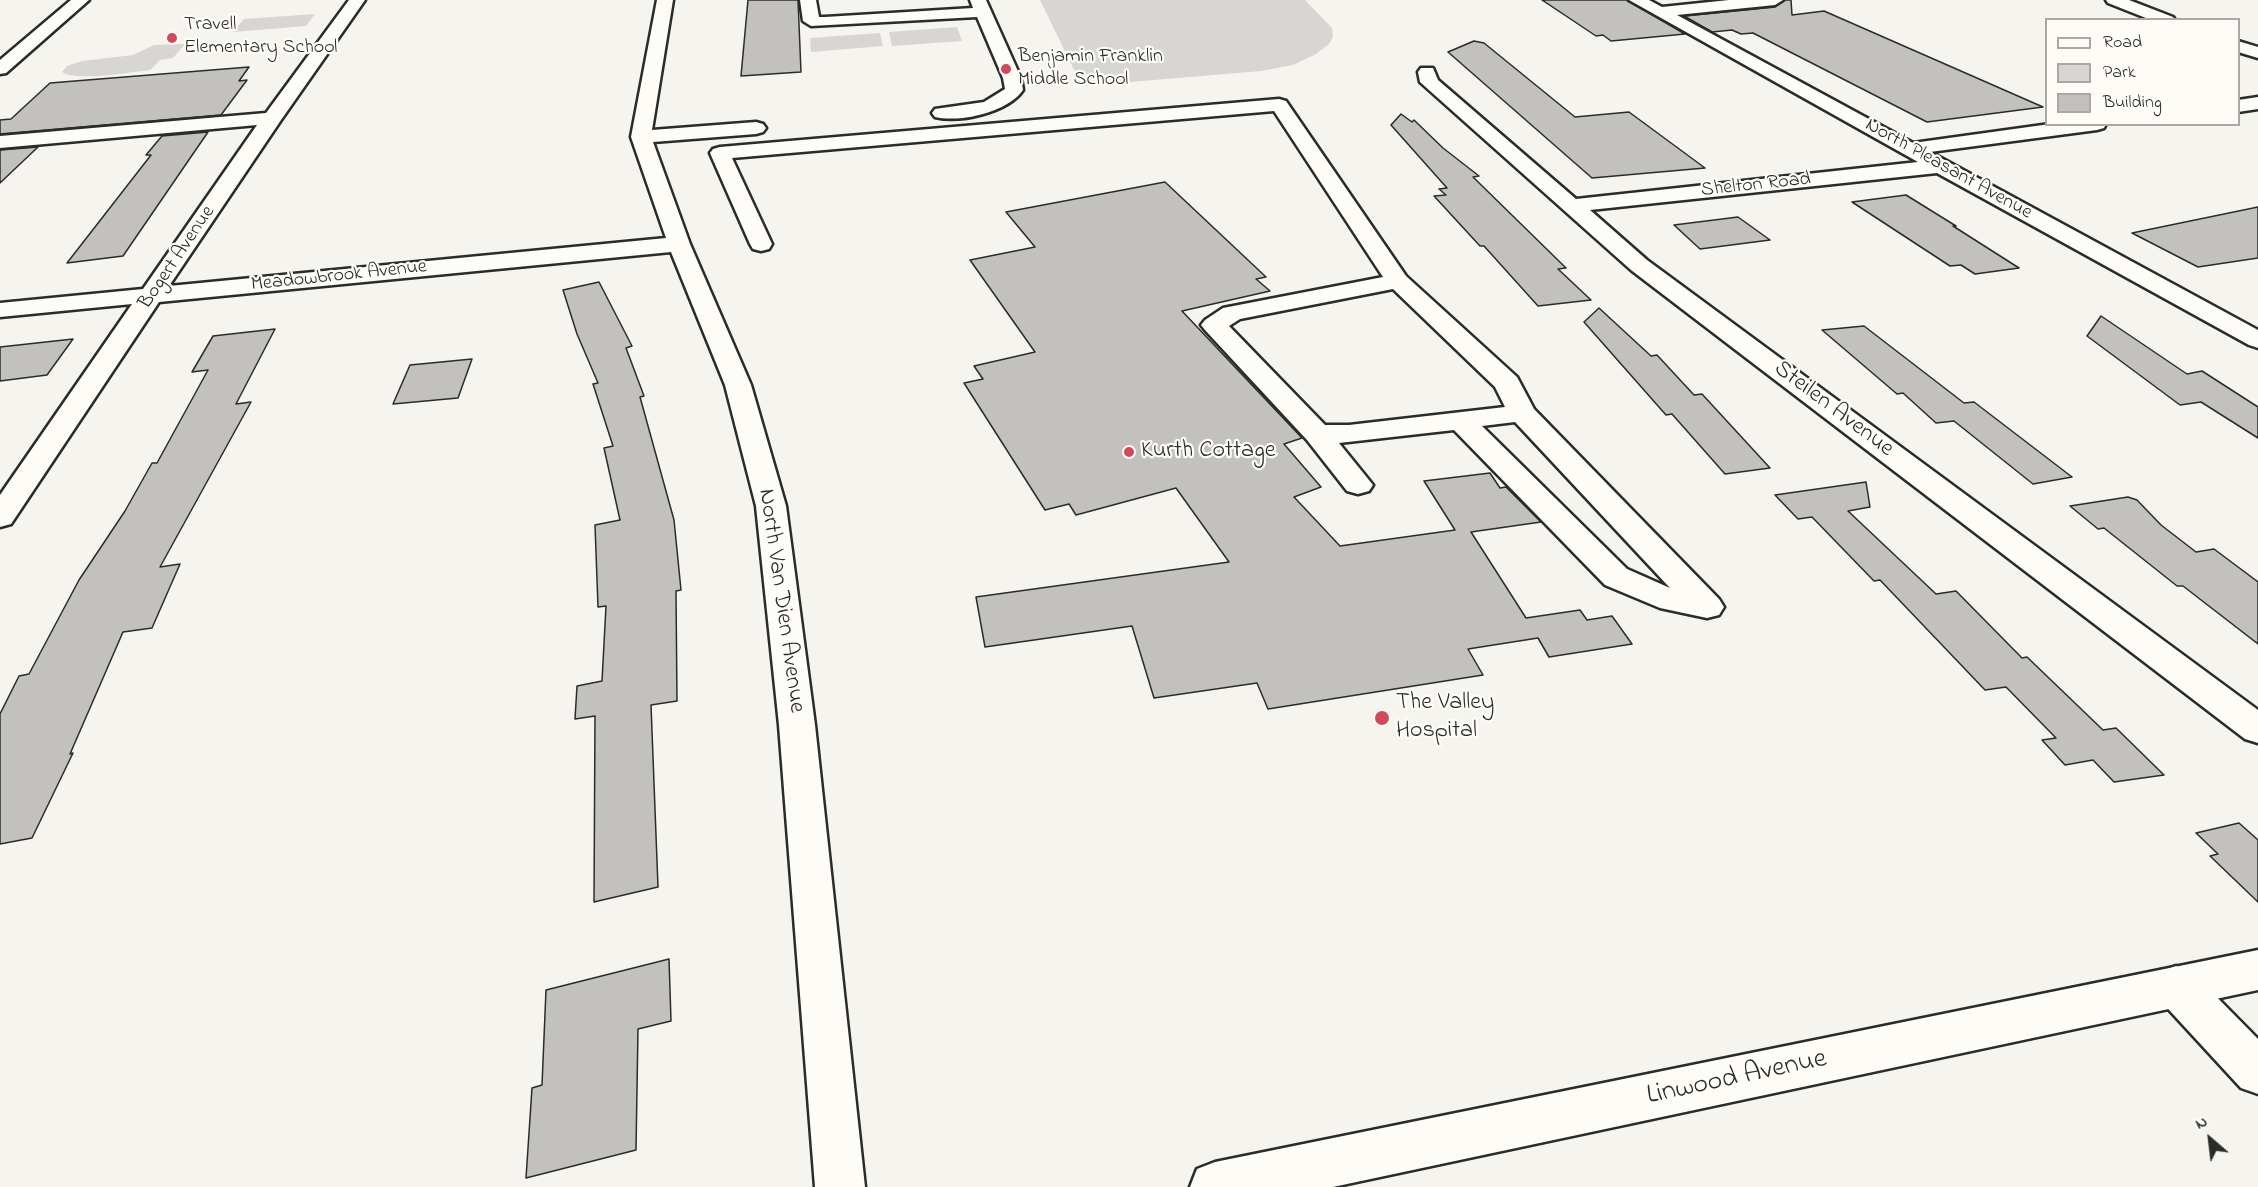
<!DOCTYPE html>
<html>
<head>
<meta charset="utf-8">
<style>
	body { margin:0 }
	#map { position:relative; width:2258px; height:1187px; overflow:hidden; background:#f5f4ef; font-family:"Indie Flower",sans-serif }
	canvas { display:block }
	.legend { position:absolute; left:2045px; top:18px; width:195px; height:108px; box-sizing:border-box; background:#fdfcf7; border:2px solid #a9a8a5; margin:0; padding:8px 10px; list-style:none; font-size:18px; color:#2b2b2b }
	.legend li { display:flex; align-items:center; gap:12px; height:30px }
	.legend b { width:30px; border:2px solid #a9a8a5 }
	.north { position:absolute; left:2180px; top:1109px; width:60px; height:60px; -webkit-text-stroke:4px #fdfcf7; paint-order:stroke; rotate:332deg; font-size:16px; font-weight:700; line-height:24px; text-align:center; color:#2b2b2b }
	.north::after { content:''; display:block; margin:auto; width:21px; height:27px; background:#2b2b2b; clip-path:polygon(50% 0,100% 100%,50% 72%,0 100%) }
</style>
</head>
<body>
<div id="map">
<canvas width="2258" height="1187"></canvas>
<ul class="legend">
<li><b style="height:8px;background:#fdfcf7"></b>Road</li>
<li><b style="height:16px;background:#d7d6d2"></b>Park</li>
<li><b style="height:16px;background:#c2c1be"></b>Building</li>
</ul>
<div class="north">N</div>
</div>
<script>
const c = document.querySelector('canvas').getContext('2d');
c.lineJoin = 'round';
function fillPath(path, color) { c.fillStyle = color; c.fill(path, 'evenodd'); }
function trace(path, color, width, dash) { c.strokeStyle = color; c.lineWidth = width; c.lineCap = dash ? 'butt' : 'round'; c.setLineDash(dash || []); c.stroke(path); }
function drawText(font, color, halo, rows, align = 'center') {
  c.font = font + ' "Indie Flower",sans-serif'; c.lineWidth = 4.5; c.setLineDash([]); c.textBaseline = 'middle'; c.strokeStyle = halo; c.fillStyle = color; for (const [text, x, y, turn = 0] of rows) {
    c.save(); c.translate(x, y); c.rotate((+turn || 0) * Math.PI / 180); c.textAlign = isNaN(turn) ? turn : align; if (halo) c.strokeText(text, 0, 0); c.fillText(text, 0, 0); c.restore();
  }
}
fillPath(new Path2D(`
	M 1040,0 L 1305,0 L 1332,28 L 1333,37 L 1329,44 L 1316,54 L 1293,65 L 1261,71 L 1082,86 Z
	M 315,14 L 306,26 L 233,32 L 244,19 Z
	M 957,27 L 962,41 L 892,46 L 889,32 Z
	M 880,33 L 883,46 L 811,52 L 810,38 Z
	M 185,44 L 173,58 L 160,60 L 150,70 C 132,72 75,82 62,72 L 67,66 L 82,61 L 133,55 L 154,45 Z`), '#d7d6d2');
const building = new Path2D(`
	M 748,0 L 798,0 L 801,72 L 741,76 Z
	M 1542,0 L 1627,0 L 1685,34 L 1611,41 L 1603,35 L 1596,36 Z
	M 1785,0 L 1791,0 L 1792,15 L 1824,11 L 2043,107 L 1927,122 L 1753,33 L 1741,34 L 1732,30 L 1712,32 L 1684,16 L 1775,7 Z
	M 1474,41 L 1484,43 L 1575,117 L 1629,112 L 1705,168 L 1592,178 L 1448,52 Z
	M 249,67 L 239,81 L 247,80 L 221,115 L 0,134 L 0,120 L 11,119 L 50,83 Z
	M 1401,114 L 1412,122 L 1414,120 L 1443,148 L 1479,176 L 1473,177 L 1566,268 L 1558,269 L 1591,300 L 1538,306 L 1484,246 L 1480,246 L 1434,196 L 1446,195 L 1439,189 L 1447,188 L 1391,125 Z
	M 208,132 L 123,256 L 67,263 L 151,155 L 146,155 L 162,136 Z
	M 38,147 L 0,183 L 0,150 Z
	M 1165,182 L 1266,277 L 1256,279 L 1270,291 L 1182,311 L 1302,438 L 1284,444 L 1321,487 L 1294,497 L 1340,546 L 1455,530 L 1424,481 L 1490,473 L 1500,488 L 1506,487 L 1541,522 L 1471,532 L 1526,618 L 1580,610 L 1587,620 L 1612,616 L 1632,644 L 1549,657 L 1538,638 L 1468,649 L 1483,675 L 1268,709 L 1257,683 L 1154,698 L 1132,626 L 985,647 L 976,597 L 1229,562 L 1176,488 L 1076,515 L 1069,504 L 1045,510 L 964,383 L 983,379 L 974,366 L 1035,352 L 970,260 L 1035,247 L 1006,212 Z
	M 1906,195 L 1956,226 L 1953,226 L 2019,268 L 1975,274 L 1961,265 L 1950,266 L 1852,202 Z
	M 2258,207 L 2258,258 L 2198,267 L 2132,233 Z
	M 1738,217 L 1770,240 L 1700,249 L 1674,225 Z
	M 599,282 L 632,346 L 626,348 L 644,396 L 640,397 L 674,520 L 681,590 L 676,591 L 677,701 L 651,705 L 658,887 L 594,902 L 595,716 L 575,719 L 577,686 L 602,681 L 606,606 L 598,607 L 595,525 L 620,520 L 604,448 L 613,446 L 593,384 L 598,383 L 577,334 L 563,290 Z
	M 1599,308 L 1651,356 L 1657,355 L 1694,395 L 1702,394 L 1770,468 L 1725,474 L 1672,414 L 1666,415 L 1584,322 Z
	M 2101,316 L 2187,374 L 2202,371 L 2258,407 L 2258,438 L 2201,402 L 2180,405 L 2087,336 Z
	M 1864,326 L 1964,403 L 1974,402 L 2072,477 L 2033,484 L 1954,421 L 1936,423 L 1903,393 L 1897,394 L 1822,330 Z
	M 275,329 L 236,404 L 251,402 L 160,567 L 180,564 L 152,628 L 123,632 L 70,754 L 73,753 L 32,838 L 0,844 L 0,714 L 19,676 L 29,674 L 79,580 L 125,511 L 152,463 L 157,463 L 208,370 L 192,372 L 213,336 Z
	M 73,339 L 47,375 L 0,381 L 0,347 Z
	M 472,359 L 458,398 L 393,404 L 410,365 Z
	M 1866,482 L 1870,507 L 1848,511 L 1936,594 L 1956,591 L 2022,658 L 2027,657 L 2103,730 L 2116,728 L 2164,775 L 2114,782 L 2093,760 L 2065,765 L 2042,740 L 2056,738 L 2006,687 L 1985,690 L 1880,580 L 1874,581 L 1812,517 L 1798,519 L 1775,495 Z
	M 2128,497 L 2137,500 L 2161,525 L 2196,552 L 2214,549 L 2258,582 L 2258,644 L 2183,586 L 2177,586 L 2104,528 L 2098,529 L 2070,506 Z
	M 2239,823 L 2258,840 L 2258,902 L 2210,856 L 2218,854 L 2196,833 Z
	M 669,959 L 671,1021 L 638,1029 L 636,1150 L 526,1178 L 532,1088 L 542,1085 L 546,990 Z`);
fillPath(building, '#c2c1be');
trace(building, '#2b2b2b', 1.5);
const minor = new Path2D(`
	M 71,0 L 89,0 L 6,73 L 0,74 L 0,60 Z
	M 349,0 L 365,0 L 281,120 L 169,286 L 666,238 L 631,137 L 657,0 L 673,0 L 652,130 L 756,122 L 763,124 L 766,128 L 763,132 L 756,134 L 653,142 L 690,244 L 751,385 L 786,506 L 815,725 L 865,1187 L 815,1187 L 779,725 L 756,506 L 725,385 L 671,252 L 159,302 L 11,524 L 0,527 L 0,495 L 132,304 L 0,317 L 0,303 L 143,289 L 257,125 L 0,148 L 0,136 L 266,113 Z
	M 800,0 L 816,0 L 819,17 L 825,17 L 973,8 L 970,0 L 986,0 L 1021,78 L 1023,90 C 1008,112 961,123 935,117 L 932,113 L 935,109 L 984,102 L 1005,89 L 1003,78 L 977,17 L 811,26 L 803,21 Z
	M 1629,0 L 1649,0 L 1662,7 L 1729,0 L 1783,0 L 1775,5 L 1677,15 L 1913,143 L 2050,124 L 2106,124 L 2104,128 L 2097,130 L 1930,152 L 2258,330 L 2258,348 L 2249,345 L 1937,173 L 1590,210 L 1647,260 L 2258,710 L 2258,743 L 2245,739 L 1631,270 L 1420,82 L 1418,72 L 1421,68 L 1433,68 L 1438,80 L 1576,199 L 1918,162 Z
	M 2106,0 L 2129,0 L 2173,17 L 2175,20 L 2151,20 L 2108,3 Z
	M 2238,41 L 2258,47 L 2258,58 L 2238,52 Z
	M 2258,97 L 2258,109 L 2238,112 L 2238,100 Z
	M 1279,99 L 1286,101 L 1406,276 L 1517,377 L 1534,409 L 1719,599 L 1724,607 L 1719,615 L 1707,618 L 1660,608 L 1605,585 L 1454,430 L 1339,443 L 1373,485 L 1369,491 L 1358,494 L 1347,491 L 1307,440 L 1205,330 L 1201,325 L 1205,320 L 1223,308 L 1383,277 L 1274,111 L 732,158 L 772,244 L 769,249 L 761,251 L 753,249 L 750,244 L 710,153 L 713,149 L 720,147 ZM 1393,289 L 1495,387 L 1505,407 L 1349,425 L 1325,425 L 1229,326 L 1240,319 ZM 1515,422 L 1670,588 L 1627,569 L 1482,426 Z
	M 2176,966 L 2192,972 L 2258,1039 L 2258,1094 L 2241,1088 L 2160,1000 L 2154,986 L 2160,972 Z`);
const major = new Path2D(`
	M 2258,950 L 2258,990 L 1333,1187 L 1190,1187 L 1197,1169 L 1215,1162 Z`);
trace(minor, '#2b2b2b', 5);
trace(major, '#2b2b2b', 5);
fillPath(minor, '#fdfcf7');
fillPath(major, '#fdfcf7');
for (const [x, y, r, color] of [
	[172,38,6,"#d1495b"],
	[1006,69,6,"#d1495b"],
	[1129,452,6,"#d1495b"],
	[1382,718,8,"#d1495b"]
]) { const dot = new Path2D(); dot.arc(x, y, r, 0, 2 * Math.PI); c.fillStyle = color; c.fill(dot); trace(dot, '#fdfcf7', 2); }
drawText('20px', '#2b2b2b', '#fdfcf7', [
	["Travell",184,26],
	["Elementary School",184,49],
	["Benjamin Franklin",1018,58],
	["Middle School",1018,81]
], 'left');
drawText('20px', '#2b2b2b', '#fdfcf7', [
	["North Pleasant Avenue",1948,170,29],
	["Shelton Road",1756,186,-6],
	["Bogert Avenue",178,258,-56],
	["Meadowbrook Avenue",339,277,-6]
]);
drawText('24px', '#2b2b2b', '#fdfcf7', [
	["Steilen Avenue",1833,410,37],
	["North Van Dien Avenue",780,601,82]
]);
drawText('24px', '#2b2b2b', '#fdfcf7', [
	["Kurth Cottage",1141,452],
	["The Valley",1396,704],
	["Hospital",1396,732]
], 'left');
drawText('28px', '#2b2b2b', '#fdfcf7', [
	["Linwood Avenue",1737,1079,-12]
]);
</script>
</body>
</html>
